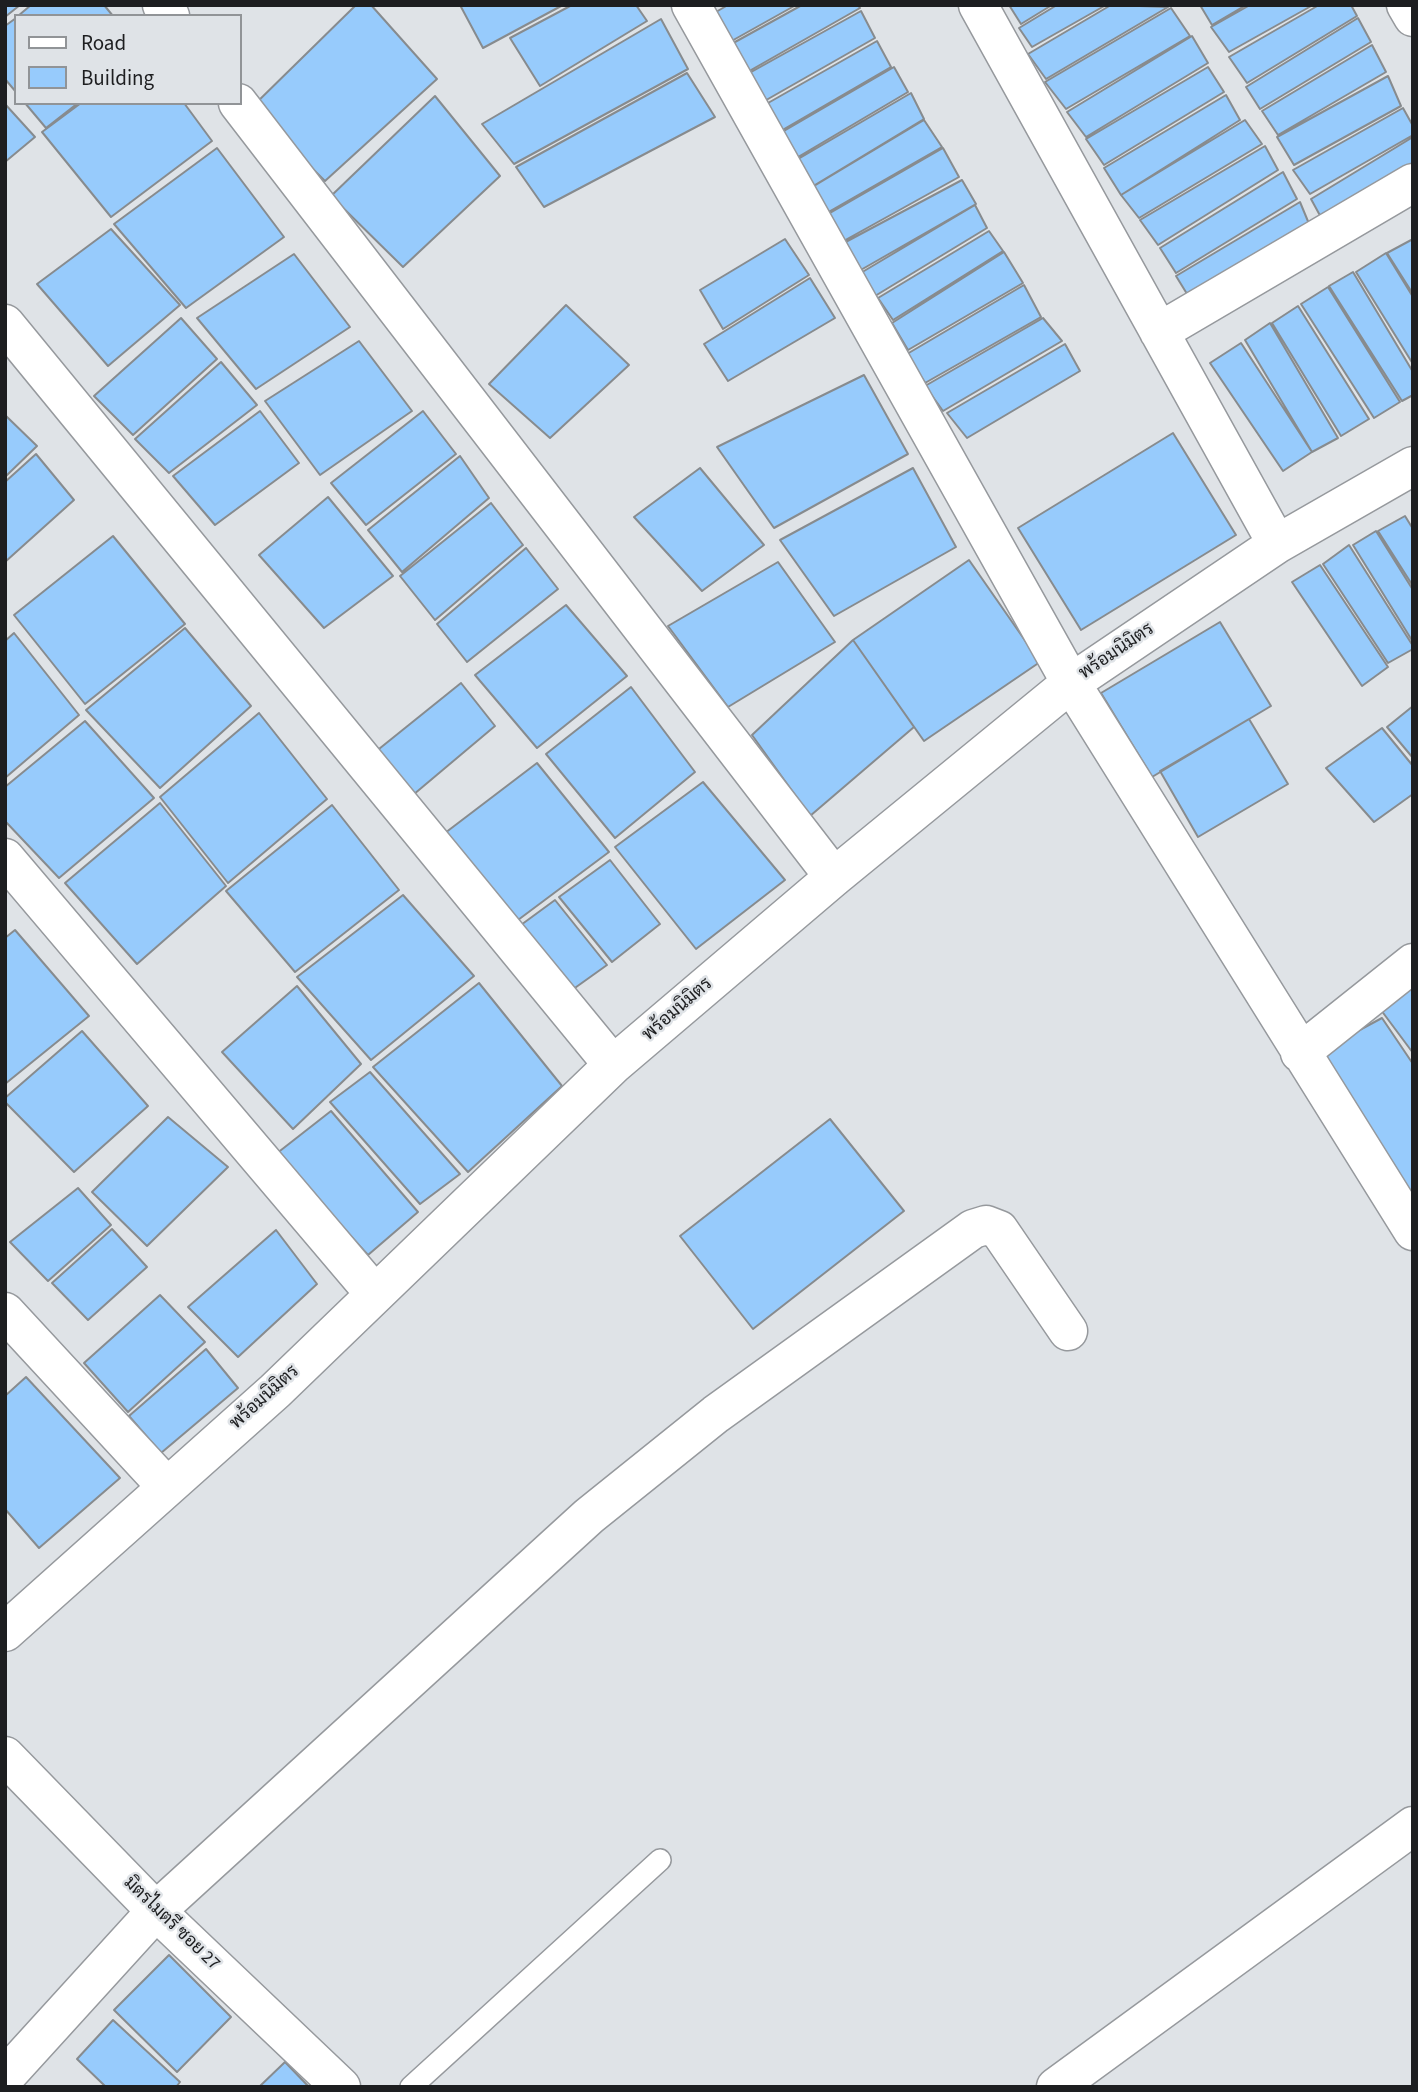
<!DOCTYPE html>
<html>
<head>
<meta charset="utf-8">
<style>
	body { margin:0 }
	#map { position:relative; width:1418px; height:2092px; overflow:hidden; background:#dfe3e7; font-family:"Source Sans 3",sans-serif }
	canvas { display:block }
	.frame { position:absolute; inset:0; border:7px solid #1d1e20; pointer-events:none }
	.legend { position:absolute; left:14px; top:14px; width:228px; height:91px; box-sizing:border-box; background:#dfe3e7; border:2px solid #919497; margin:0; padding:9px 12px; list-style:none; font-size:21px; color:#1d1e20 }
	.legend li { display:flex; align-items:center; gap:14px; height:35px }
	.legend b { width:35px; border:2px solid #919497 }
</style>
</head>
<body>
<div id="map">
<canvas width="1418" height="2092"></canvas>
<div class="frame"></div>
<ul class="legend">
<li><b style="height:9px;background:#fff"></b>Road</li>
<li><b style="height:19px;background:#97cbfc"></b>Building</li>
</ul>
</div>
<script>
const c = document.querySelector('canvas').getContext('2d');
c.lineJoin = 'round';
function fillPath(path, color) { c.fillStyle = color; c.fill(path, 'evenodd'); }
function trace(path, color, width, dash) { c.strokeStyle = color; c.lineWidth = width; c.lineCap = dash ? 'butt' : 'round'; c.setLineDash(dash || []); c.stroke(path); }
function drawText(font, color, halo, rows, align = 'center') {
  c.font = font + ' "Source Sans 3",Sarabun,sans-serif'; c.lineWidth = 5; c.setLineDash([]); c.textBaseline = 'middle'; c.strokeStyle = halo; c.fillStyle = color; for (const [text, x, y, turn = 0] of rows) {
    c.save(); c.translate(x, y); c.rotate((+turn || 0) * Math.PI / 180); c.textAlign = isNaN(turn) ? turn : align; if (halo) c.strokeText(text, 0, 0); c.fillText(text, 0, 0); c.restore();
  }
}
const building = new Path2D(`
	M 5,5 L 20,5 L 5,17 Z
	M 31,5 L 104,5 L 113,16 L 18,16 Z
	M 356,5 L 371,5 L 437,79 L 325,181 L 251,108 Z
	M 460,5 L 563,5 L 483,48 Z
	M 572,5 L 636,5 L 647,21 L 540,86 L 510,38 Z
	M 728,5 L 796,5 L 728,43 L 709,16 Z
	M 802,5 L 858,5 L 860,8 L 744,74 L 726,47 Z
	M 1009,5 L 1052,5 L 1021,24 Z
	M 1057,5 L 1106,5 L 1032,47 L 1019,28 Z
	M 1111,5 L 1168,7 L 1046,79 L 1028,54 Z
	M 1200,5 L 1246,5 L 1212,25 Z
	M 1250,5 L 1313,5 L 1229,52 L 1211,27 Z
	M 1319,5 L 1351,5 L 1357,16 L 1247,83 L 1229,57 Z
	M 1171,8 L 1190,36 L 1066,109 L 1045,82 Z
	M 861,11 L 875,38 L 761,103 L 744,76 Z
	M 16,18 L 16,92 L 5,79 L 5,26 Z
	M 1358,18 L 1371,42 L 1260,109 L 1246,87 Z
	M 661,19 L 688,69 L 514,164 L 482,124 Z
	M 1192,36 L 1208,63 L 1086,137 L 1067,112 Z
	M 877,41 L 891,67 L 779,132 L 761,107 Z
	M 1372,45 L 1386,72 L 1278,135 L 1262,111 Z
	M 894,67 L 908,92 L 793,160 L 777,135 Z
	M 1208,67 L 1224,92 L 1104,165 L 1086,139 Z
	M 687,73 L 715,117 L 544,207 L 516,167 Z
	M 1388,76 L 1401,106 L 1294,165 L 1277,137 Z
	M 911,93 L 924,119 L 810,188 L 793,162 Z
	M 1226,95 L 1240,120 L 1121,195 L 1104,168 Z
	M 435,96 L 500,176 L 403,267 L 331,196 Z
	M 25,103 L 78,103 L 46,128 Z
	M 81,103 L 184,103 L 212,141 L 111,217 L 42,132 Z
	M 5,104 L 35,137 L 5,162 Z
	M 1403,108 L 1413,126 L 1413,135 L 1310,194 L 1293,170 Z
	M 924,120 L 942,147 L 825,214 L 809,189 Z
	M 1245,120 L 1262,144 L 1139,218 L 1121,195 Z
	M 1413,137 L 1413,169 L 1323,221 L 1311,199 Z
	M 1265,146 L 1278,170 L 1158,245 L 1140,220 Z
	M 217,148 L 284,237 L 186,308 L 114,224 Z
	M 943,148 L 959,177 L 840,243 L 823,217 Z
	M 1283,172 L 1297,199 L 1176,273 L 1160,248 Z
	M 962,180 L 976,204 L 859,271 L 840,245 Z
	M 1300,202 L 1312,231 L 1192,302 L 1176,276 Z
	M 975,205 L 987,228 L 875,296 L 859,274 Z
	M 111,229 L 180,305 L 108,366 L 37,284 Z
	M 989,231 L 1003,251 L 893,320 L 878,298 Z
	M 785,239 L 809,275 L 723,329 L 700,290 Z
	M 1413,239 L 1413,294 L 1387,253 Z
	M 1004,252 L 1023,283 L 908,350 L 892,323 Z
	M 1386,253 L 1413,297 L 1413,364 L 1356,272 Z
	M 294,254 L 350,327 L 256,389 L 197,318 Z
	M 1353,272 L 1413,372 L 1413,395 L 1402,401 L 1329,286 Z
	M 810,278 L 835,318 L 728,381 L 704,344 Z
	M 1024,285 L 1041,317 L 925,383 L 907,354 Z
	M 1328,287 L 1400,402 L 1374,418 L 1301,304 Z
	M 566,305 L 629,365 L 550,438 L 489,384 Z
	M 1298,306 L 1369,419 L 1341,436 L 1272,323 Z
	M 181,318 L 217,359 L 133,435 L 94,396 Z
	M 1043,318 L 1062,341 L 943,411 L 925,386 Z
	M 1270,323 L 1338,438 L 1312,452 L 1245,340 Z
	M 359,341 L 412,411 L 320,475 L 265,401 Z
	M 1241,343 L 1312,452 L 1283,471 L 1210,363 Z
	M 1065,344 L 1080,371 L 967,438 L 947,413 Z
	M 221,362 L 257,405 L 169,473 L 135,439 Z
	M 864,375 L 908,454 L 774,528 L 717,447 Z
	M 260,411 L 299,463 L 215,525 L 173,476 Z
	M 423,411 L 456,454 L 366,525 L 331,483 Z
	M 5,415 L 37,446 L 5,477 Z
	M 1173,433 L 1236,535 L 1081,630 L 1018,528 Z
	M 36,454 L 74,500 L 5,562 L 5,482 Z
	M 460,456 L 489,498 L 402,572 L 368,530 Z
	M 700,468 L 764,545 L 702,591 L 634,517 Z
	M 913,468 L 956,547 L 834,616 L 780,540 Z
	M 328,497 L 393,576 L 324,628 L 259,555 Z
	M 491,503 L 523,545 L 435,620 L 400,576 Z
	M 1405,516 L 1413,529 L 1413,586 L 1378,531 Z
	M 1376,531 L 1413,590 L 1413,642 L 1353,545 Z
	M 113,536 L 185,624 L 85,704 L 14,615 Z
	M 1349,545 L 1413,646 L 1413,649 L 1388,663 L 1323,564 Z
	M 526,548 L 558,589 L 467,662 L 437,624 Z
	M 969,560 L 1040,662 L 924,741 L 853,640 Z
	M 778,562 L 835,642 L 728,707 L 668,626 Z
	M 1320,565 L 1388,667 L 1362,686 L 1292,582 Z
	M 566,605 L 627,676 L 537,748 L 475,675 Z
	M 1220,622 L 1271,706 L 1152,777 L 1101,693 Z
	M 185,628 L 251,706 L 160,788 L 86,710 Z
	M 14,633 L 79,715 L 5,778 L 5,641 Z
	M 853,640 L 914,727 L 810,816 L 752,735 Z
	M 461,683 L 495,726 L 407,800 L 369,757 Z
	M 631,687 L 695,772 L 615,838 L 546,754 Z
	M 1413,706 L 1413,758 L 1387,727 Z
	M 259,713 L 327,799 L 228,883 L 160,797 Z
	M 1249,719 L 1288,784 L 1198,837 L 1160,771 Z
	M 85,721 L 154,798 L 59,878 L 5,821 L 5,787 Z
	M 1382,728 L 1413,766 L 1413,794 L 1374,822 L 1326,768 Z
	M 537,763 L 609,852 L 518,920 L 445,833 Z
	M 703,782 L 785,880 L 696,949 L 615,847 Z
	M 160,803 L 226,886 L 137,964 L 65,883 Z
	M 332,805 L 399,890 L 295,972 L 226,891 Z
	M 610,860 L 660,924 L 612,962 L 559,897 Z
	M 403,895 L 474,976 L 371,1060 L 297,977 Z
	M 555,900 L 607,965 L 565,995 L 510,933 Z
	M 15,930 L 89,1016 L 5,1084 L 5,938 Z
	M 1413,982 L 1413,1053 L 1378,1006 Z
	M 479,983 L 562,1086 L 468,1172 L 373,1067 Z
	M 297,986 L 361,1064 L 293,1129 L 222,1052 Z
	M 1382,1018 L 1413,1064 L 1413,1190 L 1405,1195 L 1315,1054 Z
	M 82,1031 L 148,1106 L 74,1172 L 5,1102 L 5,1098 Z
	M 370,1072 L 460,1174 L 420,1204 L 330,1102 Z
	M 331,1111 L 418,1212 L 368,1255 L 276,1154 Z
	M 168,1117 L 228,1167 L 147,1246 L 92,1192 Z
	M 830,1119 L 904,1211 L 753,1329 L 680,1236 Z
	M 78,1188 L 111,1225 L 48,1281 L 10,1242 Z
	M 112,1229 L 147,1267 L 88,1320 L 52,1283 Z
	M 276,1230 L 317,1284 L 238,1357 L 188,1307 Z
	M 160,1295 L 205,1342 L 128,1412 L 84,1363 Z
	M 206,1349 L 238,1388 L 161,1453 L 129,1416 Z
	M 26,1377 L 120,1478 L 39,1548 L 5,1509 L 5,1396 Z
	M 169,1955 L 231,2017 L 177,2072 L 114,2010 Z
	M 113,2020 L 180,2082 L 176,2087 L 106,2087 L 77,2059 Z
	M 285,2062 L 309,2087 L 259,2087 Z`);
fillPath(building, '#97cbfc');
trace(building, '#878b8e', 2);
const service = new Path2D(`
	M 411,2087 L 660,1860`);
const minor = new Path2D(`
	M 162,5 L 170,16
	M 691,5 L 1071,683 L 1413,1231
	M 978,5 L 1277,544
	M 1406,5 L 1413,17
	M 238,103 L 834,877
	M 5,324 L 613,1065
	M 1159,332 L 1413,183
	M 5,858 L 374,1293
	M 1300,1053 L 1413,963
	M 5,1312 L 166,1486
	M 5,1632 L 275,1391 L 613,1065 L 834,877 L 1071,683 L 1277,544 L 1413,466
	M 5,1756 L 156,1911 L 341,2087
	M 5,2077 L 156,1911 L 589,1516 L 716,1414 L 973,1229 L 986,1225 L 999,1230 L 1068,1331
	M 1056,2087 L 1413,1826`);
trace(service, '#96999d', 24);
trace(minor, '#96999d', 41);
trace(service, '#fff', 21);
trace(minor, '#fff', 38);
drawText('18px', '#1d1e20', '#dfe3e7', [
	["พร้อมนิมิตร",1117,652,-34],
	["พร้อมนิมิตร",678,1010,-41],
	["พร้อมนิมิตร",265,1398,-42],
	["มิตรไมตรี ซอย 27",171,1924,44]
]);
</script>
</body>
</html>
